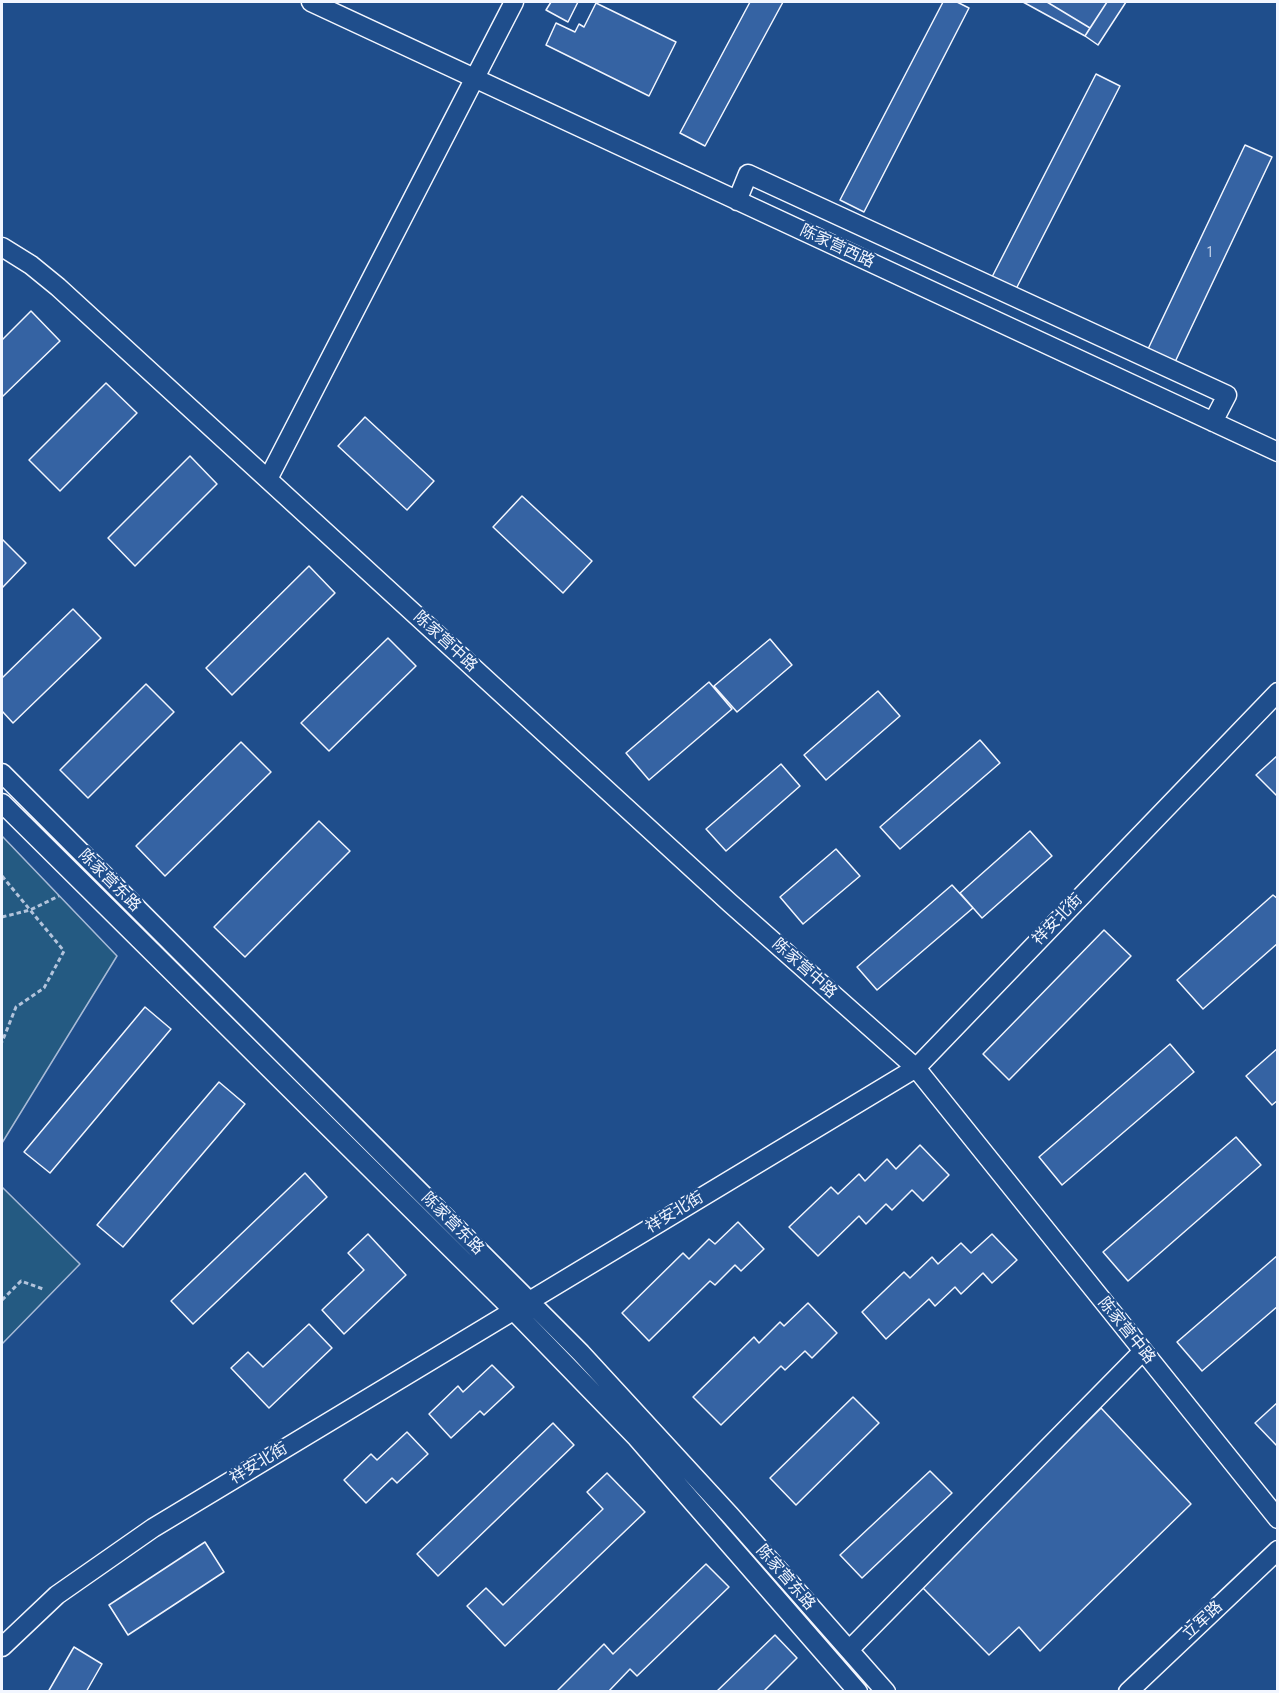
<!DOCTYPE html>
<html>
<head>
<meta charset="utf-8">
<style>
	body { margin:0 }
	#map { position:relative; width:1279px; height:1693px; overflow:hidden; background:#1f4e8c; font-family:"Roboto Condensed",sans-serif }
	canvas { display:block }
	.frame { position:absolute; inset:0; border:3px solid #f2f6ff; pointer-events:none }
</style>
</head>
<body>
<div id="map">
<canvas width="1279" height="1693"></canvas>
<div class="frame"></div>
</div>
<script>
const c = document.querySelector('canvas').getContext('2d');
c.lineJoin = 'round';
function fillPath(path, color) { c.fillStyle = color; c.fill(path, 'evenodd'); }
function trace(path, color, width, dash) { c.strokeStyle = color; c.lineWidth = width; c.lineCap = dash ? 'butt' : 'round'; c.setLineDash(dash || []); c.stroke(path); }
function drawText(font, color, halo, rows, align = 'center') {
  c.font = font + ' "Roboto Condensed","Noto Sans SC",sans-serif'; c.lineWidth = 4.5; c.setLineDash([]); c.textBaseline = 'middle'; c.strokeStyle = halo; c.fillStyle = color; for (const [text, x, y, turn = 0] of rows) {
    c.save(); c.translate(x, y); c.rotate((+turn || 0) * Math.PI / 180); c.textAlign = isNaN(turn) ? turn : align; if (halo) c.strokeText(text, 0, 0); c.fillText(text, 0, 0); c.restore();
  }
}
const green = new Path2D(`
	M 2,836 L 117,956 L 2,1143 Z
	M 2,1187 L 80,1264 L 2,1344 Z`);
fillPath(green, '#245a82');
trace(green, '#a8bbd7', 1.5);
const building = new Path2D(`
	M 551,2 L 578,2 L 568,22 L 546,10 Z
	M 750,2 L 783,2 L 705,146 L 680,133 Z
	M 943,2 L 957,2 L 969,8 L 864,212 L 840,200 Z
	M 1023,2 L 1047,2 L 1090,28 L 1085,36 Z
	M 1047,2 L 1107,2 L 1090,28 Z
	M 1107,2 L 1126,2 L 1098,45 L 1085,36 Z
	M 596,3 L 676,42 L 649,96 L 546,45 L 556,23 L 575,32 L 579,24 L 584,27 Z
	M 1096,74 L 1120,86 L 1016,289 L 992,277 Z
	M 1245,145 L 1272,157 L 1175,362 L 1148,349 Z
	M 31,311 L 60,341 L 2,397 L 2,340 Z
	M 106,383 L 137,413 L 60,491 L 29,460 Z
	M 365,417 L 434,481 L 407,510 L 338,446 Z
	M 190,456 L 217,484 L 135,566 L 108,538 Z
	M 522,496 L 592,561 L 563,593 L 493,527 Z
	M 2,539 L 26,563 L 2,588 Z
	M 309,566 L 335,593 L 232,695 L 206,668 Z
	M 73,609 L 101,638 L 13,723 L 2,711 L 2,678 Z
	M 388,638 L 416,666 L 329,751 L 301,723 Z
	M 770,639 L 792,665 L 737,712 L 714,686 Z
	M 709,682 L 732,709 L 649,780 L 626,753 Z
	M 146,684 L 174,712 L 88,798 L 60,770 Z
	M 878,691 L 900,716 L 826,780 L 804,755 Z
	M 980,740 L 1000,763 L 900,849 L 880,827 Z
	M 241,742 L 271,772 L 165,876 L 136,846 Z
	M 1278,755 L 1278,797 L 1256,775 Z
	M 781,764 L 800,786 L 726,851 L 706,829 Z
	M 319,821 L 350,851 L 245,957 L 214,927 Z
	M 1030,831 L 1052,856 L 982,918 L 960,893 Z
	M 836,849 L 860,876 L 803,924 L 780,897 Z
	M 952,885 L 973,908 L 877,990 L 857,967 Z
	M 1273,895 L 1278,899 L 1278,943 L 1203,1009 L 1177,980 Z
	M 1104,930 L 1131,956 L 1009,1080 L 983,1054 Z
	M 145,1007 L 171,1029 L 50,1173 L 24,1152 Z
	M 1170,1044 L 1194,1072 L 1062,1185 L 1039,1157 Z
	M 1278,1048 L 1278,1100 L 1272,1105 L 1246,1076 Z
	M 219,1082 L 245,1104 L 123,1247 L 97,1225 Z
	M 1236,1137 L 1261,1165 L 1128,1281 L 1103,1252 Z
	M 920,1145 L 949,1175 L 923,1201 L 912,1190 L 892,1210 L 886,1204 L 866,1224 L 859,1216 L 818,1256 L 789,1227 L 831,1187 L 838,1194 L 859,1174 L 865,1181 L 887,1159 L 896,1169 Z
	M 305,1173 L 327,1197 L 193,1324 L 171,1301 Z
	M 738,1222 L 764,1249 L 741,1271 L 735,1265 L 715,1285 L 710,1281 L 649,1341 L 622,1313 L 683,1253 L 689,1259 L 709,1239 L 715,1244 Z
	M 368,1234 L 406,1275 L 344,1334 L 322,1310 L 364,1270 L 348,1253 Z
	M 992,1234 L 1017,1260 L 992,1283 L 983,1273 L 961,1294 L 955,1287 L 935,1306 L 929,1299 L 886,1339 L 862,1312 L 904,1272 L 910,1278 L 932,1257 L 938,1264 L 961,1243 L 971,1253 Z
	M 1278,1255 L 1278,1306 L 1202,1371 L 1177,1342 Z
	M 808,1303 L 837,1333 L 812,1358 L 805,1351 L 785,1370 L 781,1366 L 721,1425 L 693,1397 L 754,1337 L 759,1343 L 780,1322 L 784,1326 Z
	M 309,1324 L 332,1348 L 269,1408 L 231,1368 L 248,1352 L 263,1367 Z
	M 492,1365 L 514,1387 L 484,1415 L 480,1411 L 451,1438 L 429,1414 L 458,1386 L 463,1392 Z
	M 853,1397 L 879,1423 L 796,1505 L 770,1478 Z
	M 1278,1402 L 1278,1445 L 1277,1446 L 1255,1423 Z
	M 1101,1408 L 1191,1504 L 1040,1651 L 1019,1627 L 989,1655 L 921,1586 Z
	M 553,1423 L 574,1445 L 438,1576 L 417,1554 Z
	M 407,1432 L 428,1454 L 397,1483 L 392,1478 L 366,1503 L 344,1480 L 371,1454 L 377,1460 Z
	M 930,1471 L 952,1493 L 862,1578 L 840,1555 Z
	M 607,1473 L 645,1512 L 505,1646 L 467,1606 L 486,1588 L 503,1605 L 603,1509 L 587,1492 Z
	M 205,1542 L 224,1572 L 128,1635 L 109,1605 Z
	M 706,1564 L 729,1587 L 637,1676 L 630,1669 L 608,1692 L 556,1692 L 604,1644 L 613,1654 Z
	M 775,1635 L 797,1658 L 763,1692 L 716,1692 Z
	M 74,1647 L 102,1664 L 86,1692 L 48,1692 Z`);
fillPath(building, '#3563a3');
trace(building, '#f2f6ff', 1.5);
const minor = new Path2D(`
	M 311,2 L 1278,452
	M 737,201 L 748,174 L 1227,395 L 1213,422
	M 2,247 L 31,265 L 58,287 L 730,903 L 916,1068 L 1278,1519
	M 268,479 L 514,2
	M 2,773 L 581,1353 L 730,1515 L 886,1692
	M 2,803 L 513,1310 L 637,1438 L 858,1692
	M 2,1647 L 57,1595 L 153,1528 L 916,1068 L 1278,692
	M 849,1650 L 1142,1352
	M 1128,1692 L 1278,1550`);
trace(minor, '#f2f6ff', 21);
trace(new Path2D(`
	M 2,876 L 64,951 L 44,988 L 16,1007 L 2,1042
	M 2,917 L 30,910 L 59,896
	M 2,1300 L 21,1281 L 43,1289`), '#b3c4dc', 3, [4.5, 3]);
trace(minor, '#1f4e8c', 18);
drawText('14px', '#c3d1e8', null, [
	["1",1210,253]
]);
drawText('16px', '#f2f6ff', '#1f4e8c', [
	["陈家营西路",837,247,25],
	["陈家营中路",445,642,43],
	["陈家营东路",109,881,45],
	["祥安北街",1058,920,-46],
	["陈家营中路",804,969,42],
	["祥安北街",675,1213,-31],
	["陈家营东路",452,1224,45],
	["陈家营中路",1126,1331,51],
	["祥安北街",259,1464,-31],
	["陈家营东路",785,1578,49],
	["立军路",1203,1621,-43]
]);
</script>
</body>
</html>
